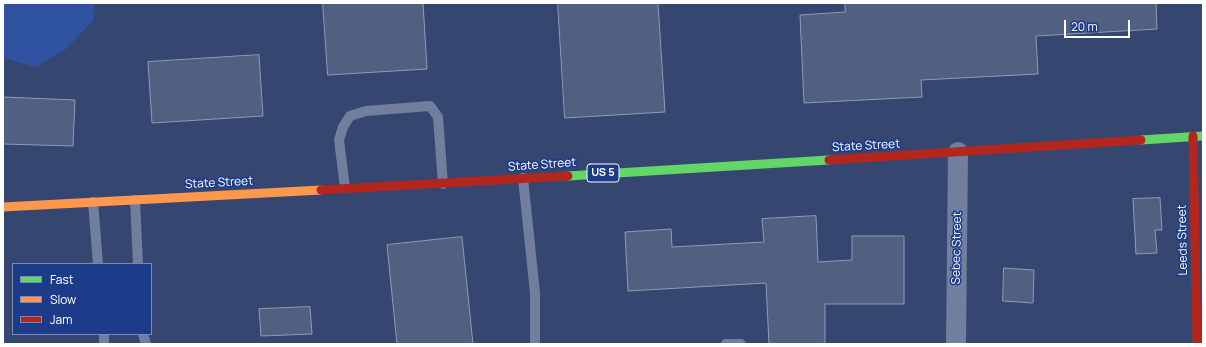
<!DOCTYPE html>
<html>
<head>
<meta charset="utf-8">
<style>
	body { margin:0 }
	#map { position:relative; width:1206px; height:347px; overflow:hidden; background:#354671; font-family:Manrope,sans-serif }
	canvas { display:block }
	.frame { position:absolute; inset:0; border:4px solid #fff; pointer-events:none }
	.legend { position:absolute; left:12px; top:263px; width:140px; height:72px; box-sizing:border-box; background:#1c3c8a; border:1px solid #778ab9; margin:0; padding:5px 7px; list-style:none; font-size:12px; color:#fff }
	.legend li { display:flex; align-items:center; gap:8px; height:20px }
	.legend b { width:20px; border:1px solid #778ab9 }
	.scale { position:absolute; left:1064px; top:20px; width:66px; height:18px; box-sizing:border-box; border:2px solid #fff; border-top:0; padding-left:5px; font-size:12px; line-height:14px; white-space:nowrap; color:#fff; -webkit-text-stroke:3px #1c3c8a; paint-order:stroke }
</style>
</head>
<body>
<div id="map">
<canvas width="1206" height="347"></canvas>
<div class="frame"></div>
<ul class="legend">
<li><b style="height:5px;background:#63d668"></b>Fast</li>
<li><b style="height:5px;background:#ff974d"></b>Slow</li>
<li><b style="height:5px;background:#b3261e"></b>Jam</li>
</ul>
<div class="scale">20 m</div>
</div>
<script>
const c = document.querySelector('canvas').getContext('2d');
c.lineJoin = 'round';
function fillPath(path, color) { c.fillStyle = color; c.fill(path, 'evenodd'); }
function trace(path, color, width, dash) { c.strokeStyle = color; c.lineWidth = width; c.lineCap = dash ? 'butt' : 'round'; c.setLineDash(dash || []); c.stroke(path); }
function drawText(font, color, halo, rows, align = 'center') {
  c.font = font + ' Manrope,sans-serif'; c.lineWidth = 3; c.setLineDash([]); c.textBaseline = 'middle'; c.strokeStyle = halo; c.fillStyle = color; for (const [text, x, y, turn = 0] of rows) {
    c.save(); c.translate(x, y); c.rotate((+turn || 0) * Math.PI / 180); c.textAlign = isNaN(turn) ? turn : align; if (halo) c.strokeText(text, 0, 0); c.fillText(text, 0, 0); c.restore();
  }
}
fillPath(new Path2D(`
	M 3,3 L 94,3 L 93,21 L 66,49 L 36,67 L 3,58 Z`), '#3053a1');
const building = new Path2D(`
	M 323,3 L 423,3 L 427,69 L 328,75 Z
	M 558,3 L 658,3 L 665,112 L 565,118 Z
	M 845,3 L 1156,3 L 1157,29 L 1036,36 L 1038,74 L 921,80 L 922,97 L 804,103 L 800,15 L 845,12 Z
	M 259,55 L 263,116 L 152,123 L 148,62 Z
	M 3,97 L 75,100 L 73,146 L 3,144 Z
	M 1160,198 L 1162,230 L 1155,230 L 1157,253 L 1136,254 L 1133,199 Z
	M 816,216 L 818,262 L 852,260 L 852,236 L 904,236 L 904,304 L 825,304 L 825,344 L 769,344 L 766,283 L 628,291 L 625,232 L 671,229 L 672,247 L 764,242 L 762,219 Z
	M 462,237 L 473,344 L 397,344 L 387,245 Z
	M 1004,268 L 1034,270 L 1033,303 L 1003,301 Z
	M 310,307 L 312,334 L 261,336 L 259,309 Z`);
fillPath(building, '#515f81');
trace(building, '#909bb4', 1);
trace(new Path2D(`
	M 523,178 L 535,293 L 535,344
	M 345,188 L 339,140 L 343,127 L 350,116 L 366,111 L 430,106 L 438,117 L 443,184
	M 135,200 L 138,264
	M 93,202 L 98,264
	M 104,334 L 104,344
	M 143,334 L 146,344
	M 726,344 L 741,344`), '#717e9e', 10);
trace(new Path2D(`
	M 956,344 L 958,152`), '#717e9e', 20);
trace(new Path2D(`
	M 1141,140 L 1203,136
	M 568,176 L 829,160`), '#63d668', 9);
trace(new Path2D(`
	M 3,207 L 321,190`), '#ff974d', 9);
trace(new Path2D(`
	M 1193,136 L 1197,344
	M 829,160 L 1141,140
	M 321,190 L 568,176`), '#b3261e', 9);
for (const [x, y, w] of [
	[603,173,32]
]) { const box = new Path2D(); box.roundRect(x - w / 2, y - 9, w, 18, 3); c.fillStyle = '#1c3c8a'; c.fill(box); trace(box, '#fff', 1); }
drawText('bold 11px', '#fff', null, [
	["US 5",603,173]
]);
drawText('12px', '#fff', '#1c3c8a', [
	["State Street",866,146,-3],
	["State Street",542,165,-4],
	["State Street",219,183,-3],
	["Leeds Street",1183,240,-91],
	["Sebec Street",957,248,-89]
]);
</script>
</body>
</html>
